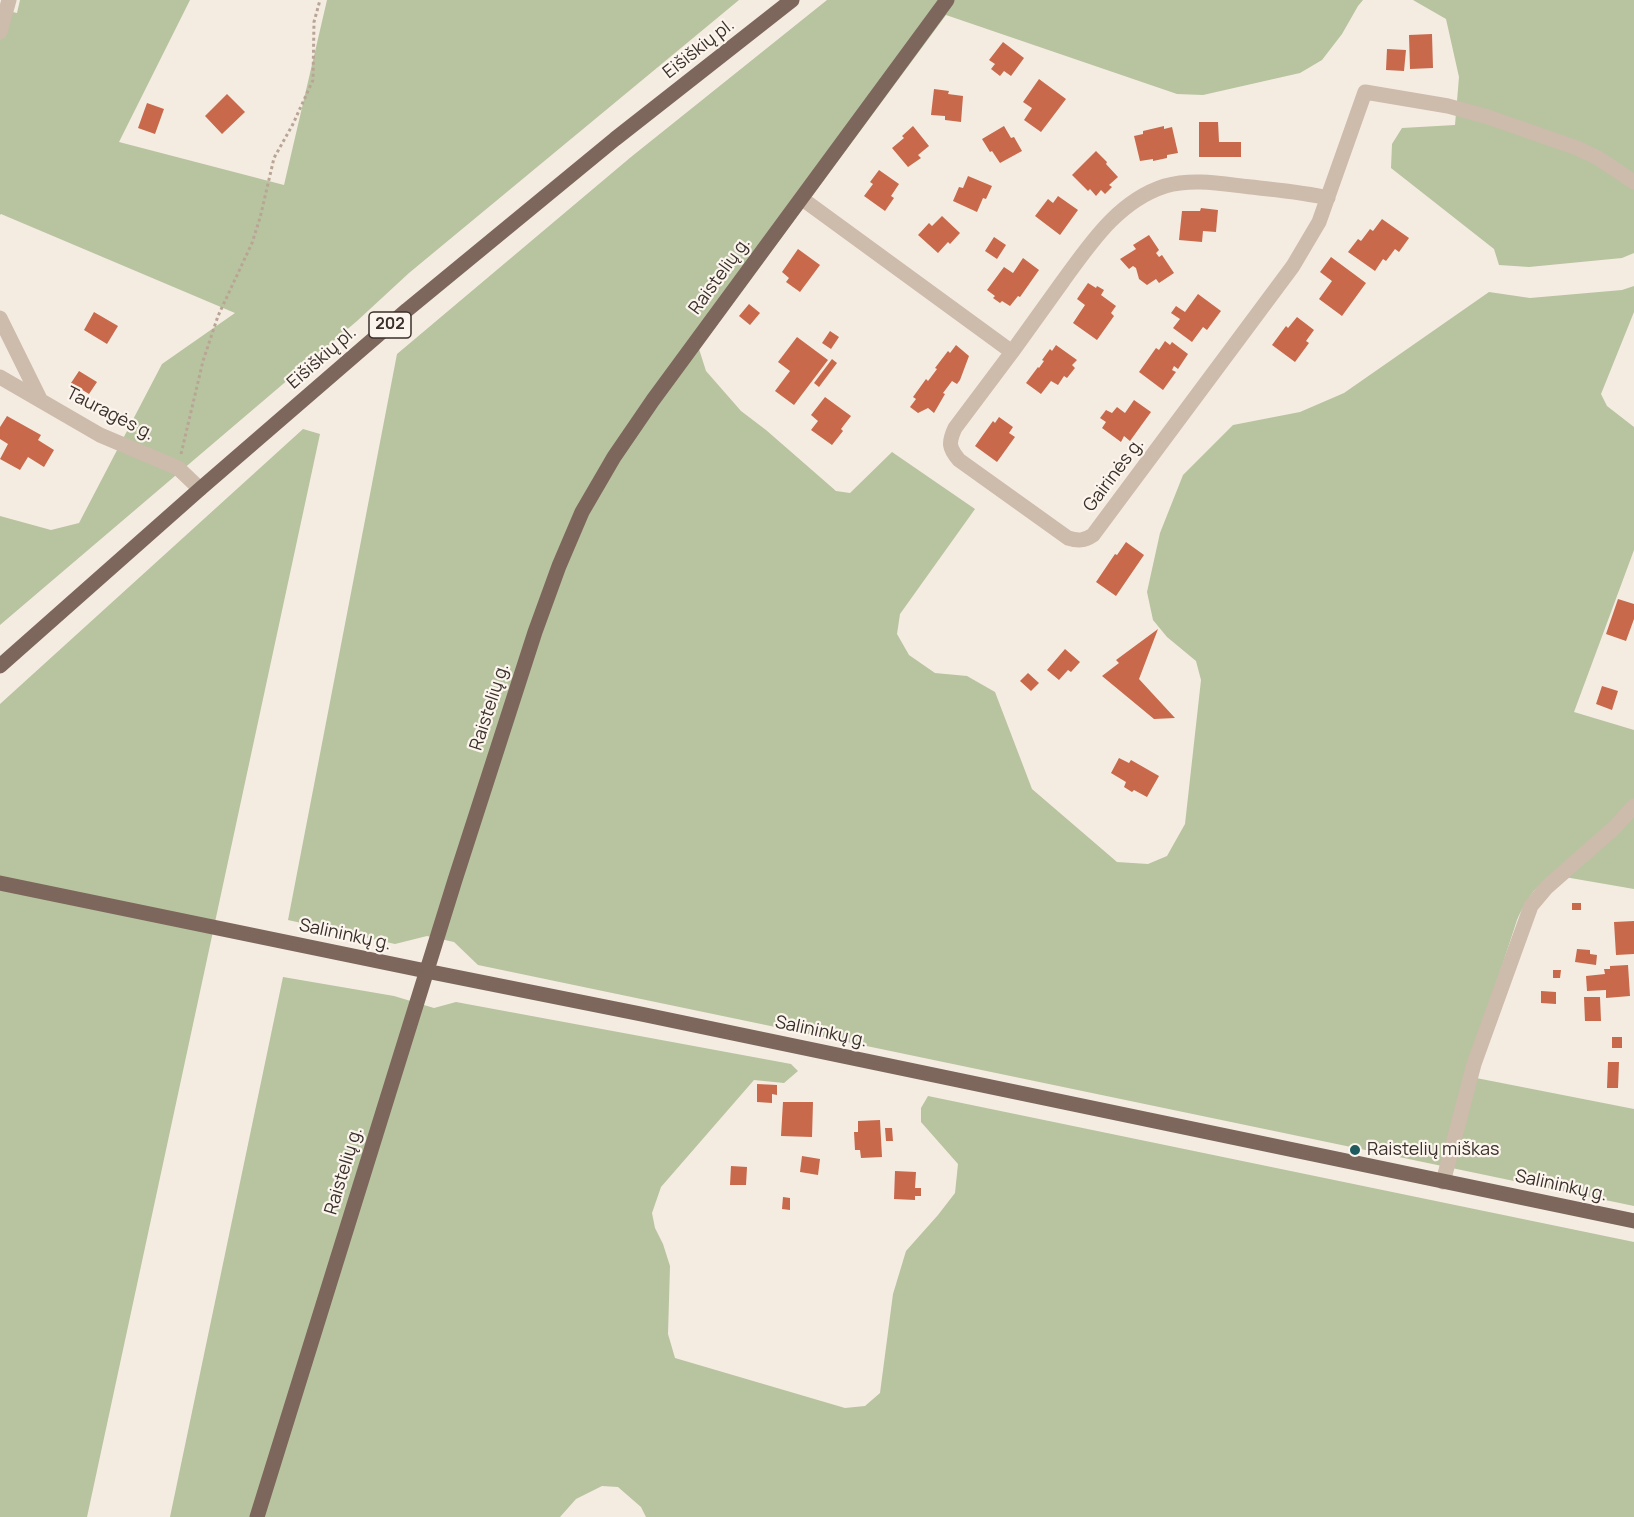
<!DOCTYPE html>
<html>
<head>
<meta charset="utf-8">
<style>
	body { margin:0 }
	canvas { display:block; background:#f4ebe1 }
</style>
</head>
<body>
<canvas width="1634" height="1517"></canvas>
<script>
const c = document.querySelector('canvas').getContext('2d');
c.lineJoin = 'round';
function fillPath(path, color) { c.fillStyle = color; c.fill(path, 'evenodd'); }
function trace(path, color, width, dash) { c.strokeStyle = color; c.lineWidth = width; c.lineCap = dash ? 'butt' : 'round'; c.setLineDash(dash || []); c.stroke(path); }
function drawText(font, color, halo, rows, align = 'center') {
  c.font = font + ' Manrope,sans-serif'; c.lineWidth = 4.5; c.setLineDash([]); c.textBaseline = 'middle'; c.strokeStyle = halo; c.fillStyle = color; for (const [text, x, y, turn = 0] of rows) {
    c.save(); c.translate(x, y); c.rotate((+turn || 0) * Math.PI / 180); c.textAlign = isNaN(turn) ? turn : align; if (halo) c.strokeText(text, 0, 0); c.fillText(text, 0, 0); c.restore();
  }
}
fillPath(new Path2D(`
	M 20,0 L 190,0 L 119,142 L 284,185 L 327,0 L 739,0 L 409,273 L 357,321 L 0,625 L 0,516 L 51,530 L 79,523 L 162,364 L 235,313 L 1,214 L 0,215 L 0,9 L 17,13 Z
	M 827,0 L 1363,0 L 1358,6 L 1342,34 L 1322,60 L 1300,73 L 1203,95 L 1177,94 L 946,15 L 699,349 L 706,371 L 741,411 L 766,430 L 836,491 L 850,493 L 892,452 L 975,509 L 900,614 L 897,634 L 909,655 L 935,673 L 967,676 L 995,692 L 1032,789 L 1117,862 L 1148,864 L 1167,856 L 1185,824 L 1201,680 L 1196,661 L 1167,637 L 1153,620 L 1147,592 L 1160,533 L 1183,475 L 1233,425 L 1300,412 L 1344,393 L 1489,292 L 1530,298 L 1622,290 L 1634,286 L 1634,312 L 1601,394 L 1607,406 L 1634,427 L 1634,550 L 1574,712 L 1634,730 L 1634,889 L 1553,875 C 1534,887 1526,900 1517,920 L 1466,1076 L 1634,1109 L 1634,1206 L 478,965 L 454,942 L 427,936 L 395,944 L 288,920 L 397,354 L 631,157 Z
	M 1413,0 L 1634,0 L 1634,253 L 1622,258 L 1529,267 L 1499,265 L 1494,249 L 1391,168 L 1392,144 L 1402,128 L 1455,125 L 1459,77 L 1446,19 Z
	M 303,429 L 320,434 L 87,1517 L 0,1517 L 0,704 Z
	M 283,977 L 394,996 L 434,1008 L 456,1002 L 791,1064 L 798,1071 L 784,1083 L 754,1080 L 661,1187 L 652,1213 L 655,1228 L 663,1244 L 670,1266 L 668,1334 L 675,1358 L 845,1408 L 865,1406 L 880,1393 L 893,1294 L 906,1251 L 938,1215 L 955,1193 L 958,1164 L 921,1122 L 921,1108 L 928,1096 L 1634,1242 L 1634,1517 L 646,1517 L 641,1507 L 618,1487 L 602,1486 L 576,1499 L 560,1517 L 170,1517 Z`), '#b8c4a0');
fillPath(new Path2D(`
	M 1432,34 L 1433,68 L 1410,69 L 1409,35 Z
	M 1003,42 L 1024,58 L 1011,76 L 1004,71 L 1000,76 L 991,69 L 995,64 L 989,60 Z
	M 1387,49 L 1406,50 L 1404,71 L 1386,70 Z
	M 1039,79 L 1066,99 L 1041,132 L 1024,120 L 1032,108 L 1023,102 Z
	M 934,89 L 949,91 L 948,94 L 963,96 L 961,122 L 945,120 L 945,116 L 931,115 Z
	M 227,94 L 245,112 L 222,134 L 205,116 Z
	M 147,103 L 164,109 L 155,134 L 138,128 Z
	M 1199,122 L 1218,122 L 1219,142 L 1241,142 L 1241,157 L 1199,157 Z
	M 913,126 L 929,146 L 918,155 L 921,158 L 908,167 L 892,148 L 904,138 L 902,136 Z
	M 1004,126 L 1011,138 L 1014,137 L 1022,151 L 1000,163 L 992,151 L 990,152 L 982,139 Z
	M 1164,126 L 1164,129 L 1172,127 L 1178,153 L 1167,155 L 1167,158 L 1153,161 L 1153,159 L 1140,161 L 1134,136 L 1143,134 L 1143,131 Z
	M 1096,151 L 1107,162 L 1106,164 L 1118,177 L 1109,185 L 1112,187 L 1105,194 L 1101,190 L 1096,196 L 1090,189 L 1088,191 L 1072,175 Z
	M 879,170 L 899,184 L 891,196 L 894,198 L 885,211 L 864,196 L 873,184 L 870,182 Z
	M 968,176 L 992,186 L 986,199 L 983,198 L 977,212 L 953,201 L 959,187 L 963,188 Z
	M 1058,196 L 1078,210 L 1060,235 L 1035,216 L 1048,199 L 1053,203 Z
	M 1201,208 L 1218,210 L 1216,232 L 1203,231 L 1202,242 L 1179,240 L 1182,211 L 1200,211 Z
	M 942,216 L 960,233 L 950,244 L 948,242 L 938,253 L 918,235 L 929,223 L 932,226 Z
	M 1382,219 L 1409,238 L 1399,252 L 1395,249 L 1386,261 L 1383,259 L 1375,271 L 1348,252 L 1358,239 L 1361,241 L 1370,229 L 1373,231 Z
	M 1149,235 L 1159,250 L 1156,253 L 1159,257 L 1162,255 L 1174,273 L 1159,283 L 1156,279 L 1147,285 L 1139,279 L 1136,268 L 1133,266 L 1129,269 L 1120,259 L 1136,249 L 1133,245 Z
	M 994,237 L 1006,245 L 997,259 L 985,251 Z
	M 798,249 L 820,265 L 800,292 L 786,282 L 789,278 L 782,272 Z
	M 1331,257 L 1366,283 L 1342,316 L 1319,299 L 1332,281 L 1320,272 Z
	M 1023,258 L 1039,270 L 1020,297 L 1018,296 L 1010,306 L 1002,301 L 1000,303 L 993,298 L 995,296 L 987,290 L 1004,267 L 1013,273 Z
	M 1088,283 L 1096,288 L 1097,286 L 1104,290 L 1101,295 L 1116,306 L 1111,313 L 1114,316 L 1097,340 L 1073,323 L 1085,305 L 1077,299 Z
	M 1198,294 L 1221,311 L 1207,330 L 1203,327 L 1192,342 L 1173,328 L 1180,319 L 1171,313 L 1176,306 L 1185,312 Z
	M 749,304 L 760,313 L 750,325 L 739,316 Z
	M 94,312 L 118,326 L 107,344 L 84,330 Z
	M 1297,317 L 1314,330 L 1306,341 L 1309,343 L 1295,362 L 1272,345 L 1286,326 L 1288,328 Z
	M 830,331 L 839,337 L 831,349 L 822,343 Z
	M 797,337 L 828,360 L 794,405 L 775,391 L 790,371 L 778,362 Z
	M 1165,341 L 1170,345 L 1172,342 L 1188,354 L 1178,369 L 1174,366 L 1172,370 L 1176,372 L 1163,390 L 1139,372 L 1156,348 L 1159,350 Z
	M 956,345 L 969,356 L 960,380 L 957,384 L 952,381 L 943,393 L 945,394 L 934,413 L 928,408 L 918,413 L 910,407 L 916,399 L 913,397 L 926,379 L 928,381 L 937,369 L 935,368 L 948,351 L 950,353 Z
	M 1056,345 L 1077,360 L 1072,365 L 1075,368 L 1067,378 L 1064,376 L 1058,385 L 1051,381 L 1041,394 L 1026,383 L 1038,367 L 1039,368 L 1044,361 L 1042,360 L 1050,349 L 1052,351 Z
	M 832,359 L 837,363 L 819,387 L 814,383 Z
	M 79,371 L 97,382 L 89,394 L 71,383 Z
	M 825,397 L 851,416 L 841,429 L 843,431 L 832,445 L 811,430 L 818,421 L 811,415 Z
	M 1134,400 L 1151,412 L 1130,441 L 1124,436 L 1121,442 L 1102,428 L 1106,422 L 1100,418 L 1106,410 L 1112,413 L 1117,407 L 1125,413 Z
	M 7,416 L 41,435 L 38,440 L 54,450 L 44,467 L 28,457 L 20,470 L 0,459 L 8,444 L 0,439 L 0,427 Z
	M 999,417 L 1013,427 L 1009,433 L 1015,437 L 997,462 L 975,446 L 993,421 L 995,423 Z
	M 1126,542 L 1144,555 L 1116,596 L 1096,582 L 1115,554 L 1117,555 Z
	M 1618,599 L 1634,604 L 1634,619 L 1626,641 L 1606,634 Z
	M 1158,629 L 1139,679 L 1175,718 L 1154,719 L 1102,676 L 1119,663 L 1116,660 Z
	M 1065,649 L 1080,662 L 1071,672 L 1068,670 L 1059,680 L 1047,670 Z
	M 1028,673 L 1039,683 L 1031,691 L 1020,681 Z
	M 1602,686 L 1618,691 L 1612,710 L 1596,704 Z
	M 1119,758 L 1129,763 L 1131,760 L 1159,776 L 1147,797 L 1134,790 L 1132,792 L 1124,787 L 1126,782 L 1111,773 Z
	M 1572,903 L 1581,903 L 1581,910 L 1572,910 Z
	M 1634,921 L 1634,954 L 1616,955 L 1614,922 Z
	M 1577,949 L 1590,950 L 1590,954 L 1597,955 L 1596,965 L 1575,962 Z
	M 1628,965 L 1630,996 L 1606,998 L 1606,990 L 1587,991 L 1586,976 L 1605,974 L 1604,969 L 1610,969 L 1610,966 Z
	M 1553,970 L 1561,970 L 1560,978 L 1553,978 Z
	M 1541,991 L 1556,992 L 1556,1004 L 1541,1003 Z
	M 1584,997 L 1600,997 L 1601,1021 L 1585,1021 Z
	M 1612,1037 L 1622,1037 L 1622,1048 L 1612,1048 Z
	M 1608,1062 L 1619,1062 L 1618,1088 L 1607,1088 Z
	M 757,1084 L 777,1085 L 777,1095 L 772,1094 L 772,1103 L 757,1102 Z
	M 783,1102 L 813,1102 L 812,1137 L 781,1136 Z
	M 880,1120 L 882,1157 L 861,1158 L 860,1150 L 855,1150 L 854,1132 L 858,1132 L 858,1121 Z
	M 885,1128 L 892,1128 L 893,1141 L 886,1141 Z
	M 802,1156 L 820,1159 L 818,1175 L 800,1172 Z
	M 731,1166 L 747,1167 L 746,1185 L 730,1185 Z
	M 895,1171 L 916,1172 L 915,1188 L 921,1188 L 921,1196 L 915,1196 L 915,1200 L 894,1199 Z
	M 783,1197 L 790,1198 L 790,1210 L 782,1209 Z`), '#c8694b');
trace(new Path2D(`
	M 181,454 L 203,361 L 218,316 L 252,243 L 260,218 L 274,158 L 293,124 L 313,80 L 314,22 L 320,0`), '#b9a596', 3, [3, 3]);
trace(new Path2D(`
	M 0,32 L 9,0
	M 801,198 L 1012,352 L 955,428 C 948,443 949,448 959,460 L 1068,538 C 1078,541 1084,541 1093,535 L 1293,266 L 1319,222 L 1365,92 L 1448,106 L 1488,117 L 1577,148 L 1598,158 L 1634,182
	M 0,318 L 40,399
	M 1012,352 C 1029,328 1046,305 1063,281 C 1090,244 1118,201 1165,186 C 1193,178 1223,184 1251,187 C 1277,190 1303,192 1328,198
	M 0,377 L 100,435 L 178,468 L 200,489
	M 1443,1182 L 1474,1064 L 1531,906 L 1547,887 L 1614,828 L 1634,806`), '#cdbbac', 15);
trace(new Path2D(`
	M 0,666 L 200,489 L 407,310 L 615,139 L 792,0
	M 0,883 L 426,971 L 641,1014 L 1634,1221
	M 257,1517 L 455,880 L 535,632 L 559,566 L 582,512 L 614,457 L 653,400 L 947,0`), '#7d675c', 15);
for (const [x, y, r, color] of [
	[1355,1150,6,"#1f5a5e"]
]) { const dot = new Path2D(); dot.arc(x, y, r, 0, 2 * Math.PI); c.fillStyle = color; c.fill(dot); trace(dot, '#fbf5ee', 2); }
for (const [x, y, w] of [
	[390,325,42]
]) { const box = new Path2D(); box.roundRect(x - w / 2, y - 13, w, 26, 4.5); c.fillStyle = '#fbf5ee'; c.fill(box); trace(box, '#3b302b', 1.5); }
drawText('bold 16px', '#3b302b', null, [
	["202",390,325]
]);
drawText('18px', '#3b302b', '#fbf5ee', [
	["Eišiškių pl.",699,49,-38],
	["Raistelių g.",720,276,-54],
	["Eišiškių pl.",322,358,-41],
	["Tauragės g.",110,414,27],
	["Gairinės g.",1114,475,-53],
	["Raistelių g.",490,707,-72],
	["Salininkų g.",345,935,12],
	["Salininkų g.",821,1032,12],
	["Raistelių g.",344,1171,-73],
	["Salininkų g.",1561,1186,12]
]);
drawText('18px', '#3b302b', '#fbf5ee', [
	["Raistelių miškas",1367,1150]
], 'left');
</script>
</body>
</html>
